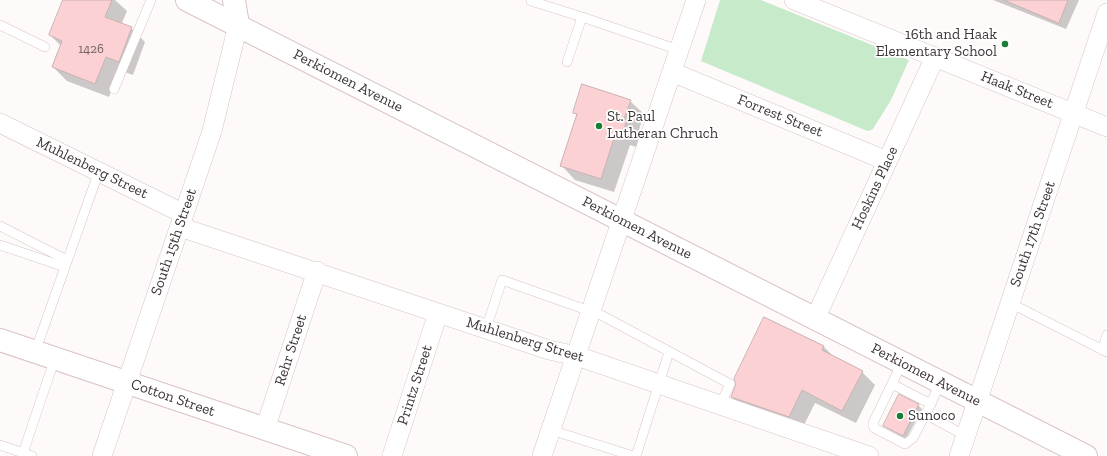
<!DOCTYPE html>
<html>
<head>
<meta charset="utf-8">
<style>
	body { margin:0 }
	canvas { display:block; background:#fffafa }
</style>
</head>
<body>
<canvas width="1107" height="456"></canvas>
<script>
const c = document.querySelector('canvas').getContext('2d');
c.lineJoin = 'round';
function fillPath(path, color) { c.fillStyle = color; c.fill(path, 'evenodd'); }
function trace(path, color, width, dash) { c.strokeStyle = color; c.lineWidth = width; c.lineCap = dash ? 'butt' : 'round'; c.setLineDash(dash || []); c.stroke(path); }
function drawText(font, color, halo, rows, align = 'center') {
  c.font = font + ' "Zilla Slab",serif'; c.lineWidth = 3.5; c.setLineDash([]); c.textBaseline = 'middle'; c.strokeStyle = halo; c.fillStyle = color; for (const [text, x, y, turn = 0] of rows) {
    c.save(); c.translate(x, y); c.rotate((+turn || 0) * Math.PI / 180); c.textAlign = isNaN(turn) ? turn : align; if (halo) c.strokeText(text, 0, 0); c.fillText(text, 0, 0); c.restore();
  }
}
fillPath(new Path2D(`
	M 720,0 L 761,0 L 909,60 L 891,100 L 873,129 L 869,131 L 865,130 L 701,61 Z`), '#c6eaca');
fillPath(new Path2D(`
	M 64,0 L 115,0 L 127,11 L 121,25 L 131,28 L 145,42 L 133,75 L 119,70 L 109,97 L 67,81 L 53,67 L 61,46 L 50,35 Z
	M 993,0 L 1079,0 L 1066,29 Z
	M 630,101 L 644,114 L 638,133 L 640,135 L 636,147 L 630,145 L 614,192 L 575,180 L 562,166 L 578,116 L 574,112 Z
	M 823,346 L 834,357 L 862,372 L 875,385 L 856,423 L 815,403 L 802,429 L 745,410 L 732,397 Z
	M 918,405 L 922,409 L 906,439 L 888,429 L 884,426 Z`), '#0003');
const building = new Path2D(`
	M 63,0 L 112,0 L 105,17 L 132,27 L 119,62 L 106,57 L 95,84 L 52,67 L 62,41 L 49,35 Z
	M 1004,0 L 1068,0 L 1059,23 Z
	M 582,84 L 631,100 L 624,119 L 627,120 L 622,134 L 616,132 L 601,179 L 560,166 L 577,114 L 573,113 Z
	M 764,317 L 824,346 L 822,350 L 863,371 L 842,411 L 802,390 L 789,417 L 731,397 L 736,384 L 734,379 Z
	M 899,394 L 919,404 L 903,436 L 883,426 Z`);
fillPath(building, '#fcd1d3');
trace(building, '#c7b2b3', 1);
const service = new Path2D(`
	M 531,1 L 582,17 L 679,50
	M 0,25 L 45,47
	M 567,62 L 582,17
	M 114,89 L 151,0
	M 0,226 L 67,260
	M 0,245 L 65,267
	M 1010,303 L 1107,352
	M 486,329 L 502,280 L 601,315 L 730,384 L 720,405
	M 1102,350 L 1107,335
	M 35,352 L 99,171
	M 902,363 L 873,423 L 874,428 L 905,444 L 913,438 L 931,404 L 940,382
	M 892,384 L 931,404
	M 925,414 L 966,436
	M 551,430 L 633,456
	M 0,445 L 32,456
	M 23,453 L 55,358
	M 636,456 L 669,352`);
const minor = new Path2D(`
	M 794,0 L 1107,127
	M 672,72 L 887,161
	M 0,123 L 184,214
	M 180,227 L 549,350 L 577,356 L 869,456
	M 815,319 L 935,57
	M 265,429 L 317,271
	M 102,456 L 212,131 L 238,25
	M 392,456 L 438,313
	M 542,456 L 696,0
	M 959,456 L 1107,13`);
const tertiary = new Path2D(`
	M 234,0 L 238,25
	M 0,340 L 346,456`);
const primary = new Path2D(`
	M 187,0 L 1086,456`);
trace(service, '#d9c4c5', 10);
trace(minor, '#d9c4c5', 20);
trace(tertiary, '#d9c4c5', 24);
trace(primary, '#d9c4c5', 24);
trace(service, '#fff', 9);
trace(minor, '#fff', 19);
trace(tertiary, '#fff', 22);
trace(primary, '#fff', 22);
for (const [x, y, r, color] of [
	[1005,44,4,"#167f34"],
	[599,126,4,"#167f34"],
	[900,416,4,"#167f34"]
]) { const dot = new Path2D(); dot.arc(x, y, r, 0, 2 * Math.PI); c.fillStyle = color; c.fill(dot); trace(dot, '#fff', 1.5); }
drawText('13px', '#6e5d5d', null, [
	["1426",91,49]
]);
drawText('15px', '#3e3636', '#fff', [
	["16th and Haak",997,35,"right"],
	["Elementary School",997,52,"right"],
	["St. Paul",607,117],
	["Lutheran Chruch",607,134],
	["Sunoco",908,416]
], 'left');
drawText('15px', '#3e3636', '#fff', [
	["Perkiomen Avenue",348,81,27],
	["Haak Street",1017,90,22],
	["Forrest Street",780,116,22],
	["Muhlenberg Street",92,168,26],
	["Hoskins Place",875,188,-65],
	["Perkiomen Avenue",637,228,27],
	["South 17th Street",1033,234,-71],
	["South 15th Street",174,242,-71],
	["Muhlenberg Street",525,340,17],
	["Rehr Street",291,350,-72],
	["Perkiomen Avenue",926,375,27],
	["Printz Street",415,385,-72],
	["Cotton Street",173,398,19]
]);
</script>
</body>
</html>
